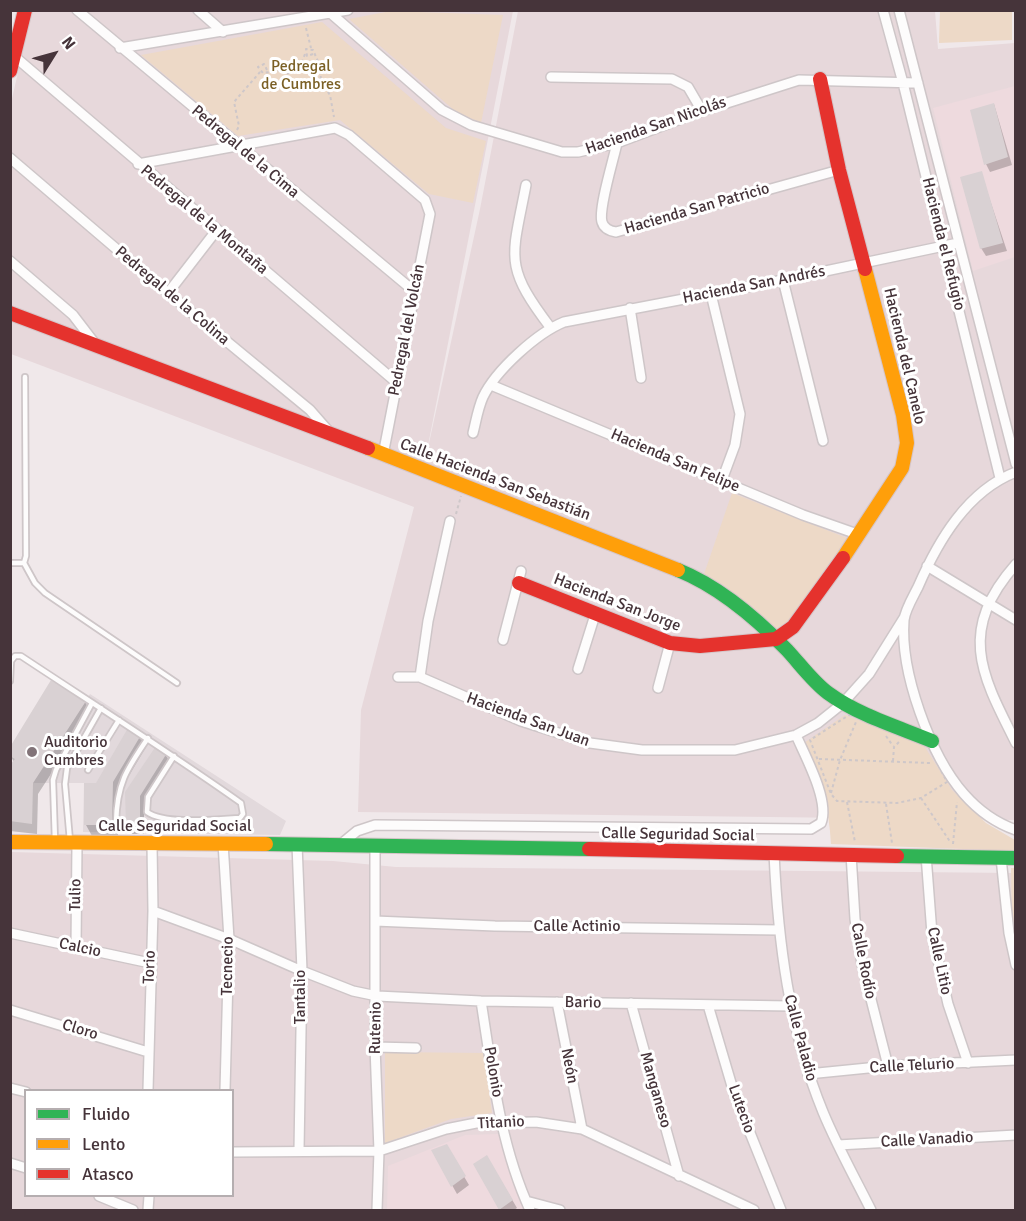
<!DOCTYPE html>
<html>
<head>
<meta charset="utf-8">
<style>
	body { margin:0 }
	#map { position:relative; width:1026px; height:1221px; overflow:hidden; background:#f0e8ea; font-family:Signika,sans-serif }
	canvas { display:block }
	.frame { position:absolute; inset:0; border:12px solid #46343a; pointer-events:none }
	.legend { position:absolute; left:24px; top:1089px; width:210px; height:108px; box-sizing:border-box; background:#fff; border:2px solid #b5aeb0; margin:0; padding:8px 10px; list-style:none; font-size:18px; color:#46343a }
	.legend li { display:flex; align-items:center; gap:12px; height:30px }
	.legend b { width:30px; border:2px solid #b5aeb0 }
	.north { position:absolute; left:24px; top:24px; width:60px; height:60px; -webkit-text-stroke:4px #fff; paint-order:stroke; rotate:53deg; font-size:16px; font-weight:700; line-height:24px; text-align:center; color:#46343a }
	.north::after { content:''; display:block; margin:auto; width:21px; height:27px; background:#46343a; clip-path:polygon(50% 0,100% 100%,50% 72%,0 100%) }
</style>
</head>
<body>
<div id="map">
<canvas width="1026" height="1221"></canvas>
<div class="frame"></div>
<ul class="legend">
<li><b style="height:8px;background:#30b455"></b>Fluido</li>
<li><b style="height:8px;background:#ff9f0a"></b>Lento</li>
<li><b style="height:8px;background:#e5322d"></b>Atasco</li>
</ul>
<div class="north">N</div>
</div>
<script>
const c = document.querySelector('canvas').getContext('2d');
c.lineJoin = 'round';
function fillPath(path, color) { c.fillStyle = color; c.fill(path, 'evenodd'); }
function trace(path, color, width, dash) { c.strokeStyle = color; c.lineWidth = width; c.lineCap = dash ? 'butt' : 'round'; c.setLineDash(dash || []); c.stroke(path); }
function drawText(font, color, halo, rows, align = 'center') {
  c.font = font + ' Signika,sans-serif'; c.lineWidth = 6; c.setLineDash([]); c.textBaseline = 'middle'; c.strokeStyle = halo; c.fillStyle = color; for (const [text, x, y, turn = 0] of rows) {
    c.save(); c.translate(x, y); c.rotate((+turn || 0) * Math.PI / 180); c.textAlign = isNaN(turn) ? turn : align; if (halo) c.strokeText(text, 0, 0); c.fillText(text, 0, 0); c.restore();
  }
}
fillPath(new Path2D(`
	M 32,11 L 513,11 L 424,466 L 480,209 L 518,11 L 935,11 L 938,49 L 1015,43 L 1015,820 L 358,812 L 361,710 L 414,507 L 11,354 L 11,103 Z
	M 11,852 L 333,861 L 396,867 L 1015,873 L 1015,1210 L 11,1210 ZM 26,1090 L 232,1090 L 232,1196 L 26,1196 Z`), '#e7d8db');
fillPath(new Path2D(`
	M 1015,86 L 1015,257 L 973,271 L 933,108 Z
	M 499,1134 L 523,1210 L 387,1210 L 388,1166 L 465,1135 Z`), '#eedade');
fillPath(new Path2D(`
	M 391,11 L 503,15 L 481,123 L 455,111 L 349,19 Z
	M 940,11 L 1012,11 L 1012,40 L 939,43 Z
	M 322,22 L 446,128 L 486,141 L 473,203 L 429,194 L 340,120 L 238,136 L 141,55 Z
	M 732,493 L 847,538 L 784,634 L 774,638 L 725,586 L 704,574 Z
	M 845,715 L 923,744 L 952,790 L 986,823 L 1015,840 L 1015,851 L 831,844 C 829,807 821,776 804,743 Z
	M 1011,868 L 1015,868 L 1015,931 L 1012,920 Z
	M 385,1052 L 484,1053 L 492,1113 L 451,1119 L 385,1143 Z`), '#edd9c7');
fillPath(new Path2D(`
	M 90,694 L 286,821 L 280,835 L 83,832 L 84,783 L 33,783 Z`), '#e2d9dc');
fillPath(new Path2D(`
	M 994,104 L 1012,165 L 990,172 L 986,164 Z
	M 981,173 L 1007,251 L 986,256 L 981,248 Z
	M 85,702 L 91,712 L 38,794 L 37,834 L 10,831 L 10,766 L 15,763 L 10,756 Z
	M 140,736 L 146,747 L 118,794 L 118,836 L 92,836 L 86,825 L 86,785 L 97,784 Z
	M 165,754 L 170,762 L 144,805 L 144,834 L 132,834 L 127,826 L 126,793 Z
	M 446,1146 L 469,1185 L 457,1194 L 433,1151 Z
	M 487,1157 L 517,1208 L 514,1210 L 501,1210 L 475,1164 Z`), '#0003');
fillPath(new Path2D(`
	M 994,103 L 1008,157 L 984,165 L 970,110 Z
	M 982,171 L 1003,243 L 980,249 L 960,177 Z
	M 51,680 L 86,701 L 33,783 L 32,824 L 10,821 L 10,765 L 15,759 L 10,756 L 10,747 Z
	M 128,728 L 141,735 L 113,782 L 112,825 L 84,825 L 84,783 L 96,783 Z
	M 156,746 L 167,753 L 140,796 L 140,827 L 126,826 L 125,792 Z
	M 447,1144 L 466,1176 L 451,1187 L 431,1150 Z
	M 487,1155 L 513,1200 L 499,1210 L 473,1164 Z`), '#d9d1d3');
const lane = new Path2D(`
	M 10,563 L 24,563 L 26,556 L 25,377
	M 24,563 L 35,583 L 45,593 L 177,683
	M 10,681 L 11,661 L 15,656 L 21,656 C 95,705 169,752 241,803 L 243,814 L 240,818 C 218,819 165,825 147,812 L 148,797 L 174,756
	M 88,770 L 119,720
	M 116,823 C 117,784 126,770 148,738
	M 55,841 L 53,780 L 56,770 L 92,703
	M 70,841 L 65,784 L 67,768 L 101,708`);
const street = new Path2D(`
	M 77,10 L 415,292
	M 198,10 L 223,32
	M 327,10 L 442,110 L 471,125 L 562,152 L 578,152 L 617,143 L 702,111 L 799,80 L 918,83
	M 883,10 L 903,83 L 1000,478
	M 899,10 L 1016,464
	M 120,48 L 348,10
	M 14,56 L 396,382
	M 551,77 L 672,79 L 688,87 L 702,111
	M 617,143 C 614,158 598,209 602,222 C 604,229 610,231 616,232 L 839,170
	M 10,158 L 168,293 L 310,410 L 331,434
	M 138,164 L 335,128 L 349,135 L 425,200 L 430,214 L 383,455
	M 526,185 C 512,258 503,265 550,327
	M 10,261 L 73,315 L 96,345
	M 783,280 L 823,441
	M 168,293 L 216,231
	M 711,294 L 740,414 L 735,445 L 722,480
	M 630,308 L 641,378
	M 491,385 L 803,515 L 860,535
	M 473,433 C 476,421 478,408 483,397 C 496,370 537,333 564,322 L 783,280 L 958,243
	M 1016,472 C 967,491 938,541 918,587 C 913,597 905,610 904,620 C 900,672 930,755 964,794 C 978,810 996,823 1016,830
	M 1016,564 C 957,631 981,674 1016,743
	M 927,566 L 1016,620
	M 503,640 L 521,571
	M 578,669 L 595,615
	M 398,677 L 420,677 L 521,721 L 590,743 L 642,750 L 735,750 L 796,735 L 818,723 L 843,703 L 869,674 L 904,618
	M 420,677 L 428,621 L 450,521
	M 658,688 L 670,643
	M 223,843 L 229,939 L 225,1090
	M 297,844 L 302,971 L 299,1150
	M 340,845 L 357,831 L 375,825 L 811,829 L 821,823 C 830,801 805,756 796,735
	M 375,845 L 375,1047 L 379,1151 L 377,1210
	M 774,853 C 778,942 789,1029 823,1112 C 837,1146 855,1178 871,1210
	M 851,854 L 855,919 L 862,964 L 888,1066
	M 926,855 L 932,934 L 948,1004 L 968,1063
	M 1001,858 L 1009,933 L 1016,965
	M 153,911 L 229,939 L 302,971 L 353,991 L 377,996 L 481,1001 L 790,1006
	M 375,921 L 495,926 L 779,930
	M 10,933 L 150,963
	M 76,947 L 77,844
	M 481,1001 C 492,1071 500,1145 530,1210
	M 557,1002 L 582,1129
	M 631,1003 L 679,1176
	M 708,1005 L 734,1093 L 781,1210
	M 10,1010 L 148,1052
	M 375,1047 L 416,1048
	M 808,1074 L 888,1066 L 1016,1060
	M 10,1088 L 26,1092
	M 148,1090 L 153,911 L 152,844
	M 838,1145 L 1016,1135
	M 232,1152 L 379,1151 L 446,1129 L 476,1123 L 536,1122 L 582,1129 L 754,1210
	M 10,1163 L 26,1168
	M 99,1196 L 133,1210
	M 526,1201 L 560,1210
	M 148,1210 L 149,1196`);
const fast = new Path2D(`
	M 678,570 C 720,587 756,618 787,650 C 800,664 813,682 828,693 C 858,715 898,727 932,741
	M 266,844 L 589,849
	M 897,856 L 1016,858`);
const slow = new Path2D(`
	M 368,448 L 678,570
	M 843,558 L 902,468 L 907,443 L 903,415 L 865,269
	M 10,842 L 266,844`);
const jam = new Path2D(`
	M 10,71 L 25,10
	M 820,79 L 839,170 L 865,269
	M 10,313 L 368,448
	M 519,583 L 670,643 L 700,646 L 776,639 L 793,627 L 843,558
	M 589,849 L 897,856`);
trace(lane, '#cec6c8', 8);
trace(street, '#cec6c8', 12);
trace(fast, '#d5c5c8', 16);
trace(slow, '#d5c5c8', 16);
trace(jam, '#d5c5c8', 16);
trace(new Path2D(`
	M 306,28 L 311,48
	M 313,54 L 307,56 L 306,49 L 313,50 L 320,66 L 321,82 L 330,95 L 334,117
	M282.5 69a4.5 4.5 0 1 1 9 0a4.5 4.5 0 1 1-9 0Z
	M 291,68 L 302,62 L 305,54
	M 267,70 L 264,64 L 258,67 L 263,73 L 283,70
	M 237,130 L 239,126 L 234,102 L 260,72
	M 456,514 L 461,496
	M 849,715 L 858,716 L 922,741 L 929,747 L 947,782 L 921,798 L 897,803 L 837,801 L 831,794 L 810,740 Z
	M 886,736 L 893,746
	M 819,759 L 930,763
	M 893,761 L 894,747 L 900,741
	M 831,793 L 840,760 L 856,722
	M 921,798 L 951,843
	M 847,802 L 855,842
	M 886,804 L 892,843
	M 953,844 L 957,802`), '#cec7c9', 2, [3, 3]);
trace(lane, '#fdfcfc', 4.5);
trace(street, '#fdfcfc', 9);
trace(fast, '#30b455', 14);
trace(slow, '#ff9f0a', 14);
trace(jam, '#e5322d', 14);
for (const [x, y, r, color] of [
	[32,752,6,"#827378"]
]) { const dot = new Path2D(); dot.arc(x, y, r, 0, 2 * Math.PI); c.fillStyle = color; c.fill(dot); trace(dot, '#fff', 2); }
drawText('16px', '#7b6025', '#fff', [
	["Pedregal",301,67],
	["de Cumbres",301,85]
]);
drawText('16px', '#46343a', '#fff', [
	["Hacienda San Nicolás",656,126,-19],
	["Pedregal de la Cima",245,152,40],
	["Hacienda San Patricio",697,209,-16],
	["Pedregal de la Montaña",204,220,40],
	["Hacienda el Refugio",943,244,76],
	["Hacienda San Andrés",754,285,-11],
	["Pedregal de la Colina",172,296,40],
	["Pedregal del Volcán",407,330,-79],
	["Hacienda del Canelo",904,356,77],
	["Hacienda San Felipe",675,461,23],
	["Calle Hacienda San Sebastián",495,480,21],
	["Hacienda San Jorge",617,603,21],
	["Hacienda San Juan",528,720,20],
	["Calle Seguridad Social",175,827],
	["Calle Seguridad Social",678,835,1],
	["Tulio",76,895,-89],
	["Calle Actinio",577,927],
	["Calcio",80,948,12],
	["Calle Rodío",863,961,79],
	["Calle Litio",939,961,78],
	["Tecnecio",228,966,-89],
	["Torio",150,967,-88],
	["Tantalio",301,997,-90],
	["Bario",583,1003,1],
	["Rutenio",376,1028,-89],
	["Cloro",80,1030,17],
	["Calle Paladio",800,1038,75],
	["Neón",569,1066,79],
	["Calle Telurio",912,1066,-3],
	["Polonio",493,1072,80],
	["Manganeso",655,1090,74],
	["Lutecio",741,1109,70],
	["Titanio",501,1123,-3],
	["Calle Vanadio",927,1140,-3]
]);
drawText('16px', '#46343a', '#fff', [
	["Auditorio",44,743],
	["Cumbres",44,761]
], 'left');
</script>
</body>
</html>
